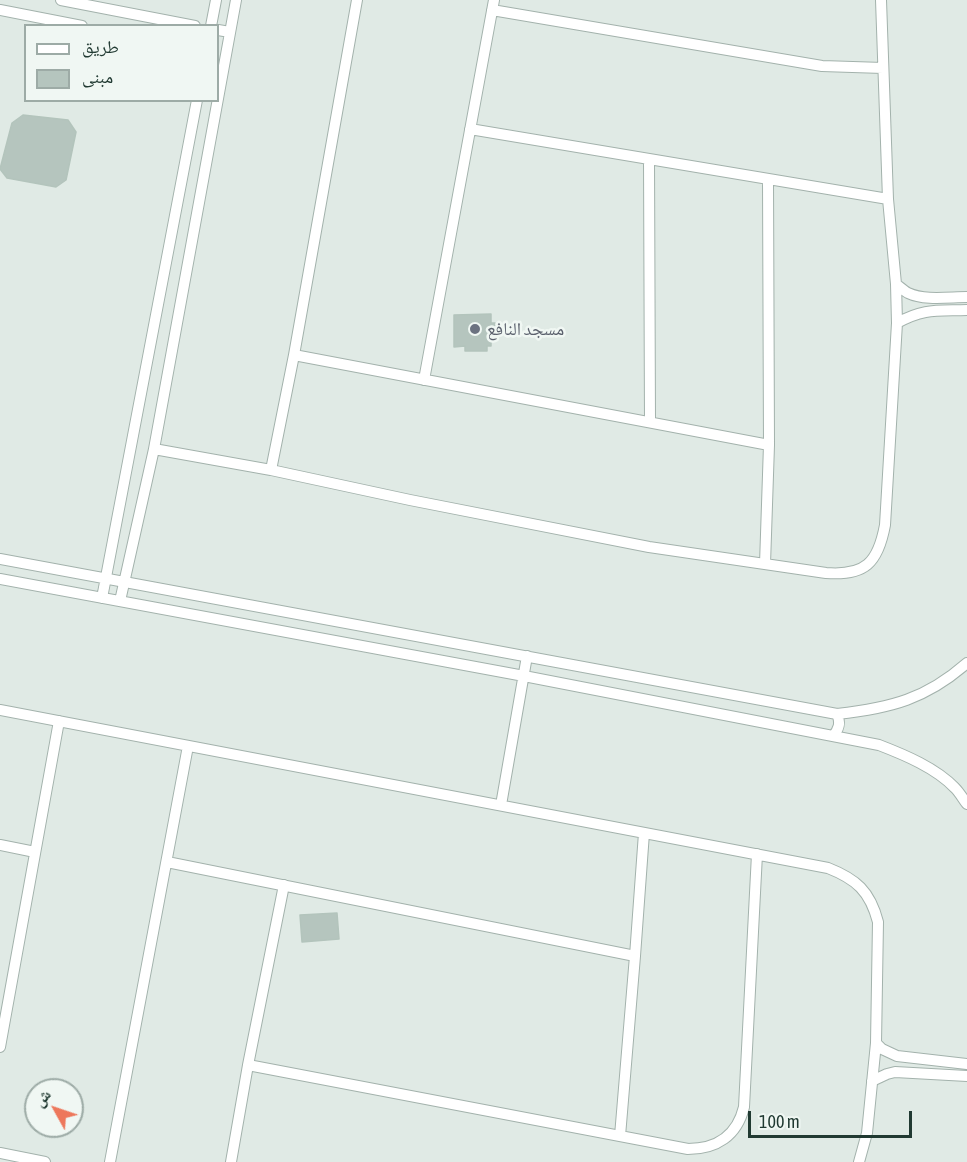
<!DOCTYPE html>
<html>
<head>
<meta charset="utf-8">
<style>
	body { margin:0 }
	#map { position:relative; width:967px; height:1162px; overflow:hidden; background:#e0eae5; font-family:"Asap Condensed","Noto Naskh Arabic",sans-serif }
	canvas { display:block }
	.legend { position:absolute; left:24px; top:24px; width:195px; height:78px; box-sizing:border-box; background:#f0f7f3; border:2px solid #9daba6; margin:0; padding:8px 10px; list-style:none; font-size:18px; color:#213a32 }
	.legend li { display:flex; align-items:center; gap:12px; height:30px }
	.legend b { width:30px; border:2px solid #9daba6 }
	.north { position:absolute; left:24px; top:1078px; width:60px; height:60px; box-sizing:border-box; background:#f0f7f3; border:2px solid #9daba6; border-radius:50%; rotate:310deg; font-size:16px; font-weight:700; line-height:24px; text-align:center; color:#213a32 }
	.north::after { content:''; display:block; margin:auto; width:21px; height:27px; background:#ed775b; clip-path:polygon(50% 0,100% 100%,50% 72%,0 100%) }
	.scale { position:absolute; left:748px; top:1111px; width:164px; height:27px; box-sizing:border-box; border:3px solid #213a32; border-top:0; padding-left:8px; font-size:18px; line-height:21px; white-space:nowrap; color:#213a32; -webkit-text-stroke:4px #f0f7f3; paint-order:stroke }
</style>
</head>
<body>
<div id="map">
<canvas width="967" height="1162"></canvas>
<ul class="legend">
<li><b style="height:8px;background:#fff"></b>طريق</li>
<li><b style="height:16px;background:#b5c5be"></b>مبنى</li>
</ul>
<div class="north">ش</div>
<div class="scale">100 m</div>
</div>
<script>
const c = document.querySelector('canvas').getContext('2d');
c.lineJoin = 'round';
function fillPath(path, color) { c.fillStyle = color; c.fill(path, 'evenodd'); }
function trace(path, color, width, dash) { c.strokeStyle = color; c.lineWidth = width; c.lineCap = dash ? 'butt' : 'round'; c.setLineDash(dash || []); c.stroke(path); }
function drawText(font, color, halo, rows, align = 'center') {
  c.font = font + ' "Asap Condensed","Noto Naskh Arabic",sans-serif'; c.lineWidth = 5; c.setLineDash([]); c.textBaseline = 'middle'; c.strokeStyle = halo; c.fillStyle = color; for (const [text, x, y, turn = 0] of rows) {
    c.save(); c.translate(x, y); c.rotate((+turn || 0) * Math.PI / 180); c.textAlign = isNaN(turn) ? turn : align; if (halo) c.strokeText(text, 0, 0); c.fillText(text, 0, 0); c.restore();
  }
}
const building = new Path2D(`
	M 23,115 L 68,120 L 76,132 L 66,180 L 56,187 L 7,178 L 0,169 L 12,123 Z
	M 491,314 L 491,323 L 495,323 L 495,335 L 491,336 L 491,346 L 487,346 L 487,351 L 465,351 L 465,346 L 454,347 L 454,315 Z
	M 337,913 L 339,939 L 302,942 L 300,915 Z`);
fillPath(building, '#b5c5be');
trace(building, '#b3c4bc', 1.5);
const minor = new Path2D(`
	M 61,0 L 195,26
	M 0,10 L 82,26
	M 492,10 L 822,66 L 883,68
	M 211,26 L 216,0
	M 218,30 L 230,32
	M 470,129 L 888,199
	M 649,159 L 650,422
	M 896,284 C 900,287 904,291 908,293 C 925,301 949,297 967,297
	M 897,323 C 924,308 937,311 967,310
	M 294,355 L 769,445
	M 424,380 L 494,0
	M 154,449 L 271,470 L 410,500 L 649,547 L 826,573 C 865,576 878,563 885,525 L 897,323 L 896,284 L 888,199 L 881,0
	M 271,470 L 294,355 L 357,0
	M 0,559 L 837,714 C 891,708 926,699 967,663
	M 765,564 L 769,445 L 768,180
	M 0,579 L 524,676 L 879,745 C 905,755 936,768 955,788 C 960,793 963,799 967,804
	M 102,598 L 197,100
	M 120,601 L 154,449 L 236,0
	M 0,710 L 828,868 C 856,879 870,891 878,922 L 876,1043 L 867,1133 L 859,1162
	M 833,736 C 839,729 841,723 837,714
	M 501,805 L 527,656
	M 0,845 L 35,852
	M 167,862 L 635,956
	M 876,1043 L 882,1049 L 897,1056 L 967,1064
	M 0,1047 L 59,721
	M 248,1065 L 688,1149 C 716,1149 737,1136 744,1107 L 757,854
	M 872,1081 L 887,1074 L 895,1072 L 967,1076
	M 620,1136 L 635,956 L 644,833
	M 0,1153 L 45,1162
	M 110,1162 L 188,746
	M 231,1162 L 248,1065 L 284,885`);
trace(minor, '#a3b2ac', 12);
trace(minor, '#fff', 10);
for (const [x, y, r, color] of [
	[475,329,6,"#6b7280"]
]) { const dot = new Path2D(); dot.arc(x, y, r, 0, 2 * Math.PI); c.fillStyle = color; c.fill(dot); trace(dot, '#f0f7f3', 2); }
drawText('18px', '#5b616d', '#f0f7f3', [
	["مسجد النافع",487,329]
], 'left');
</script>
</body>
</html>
